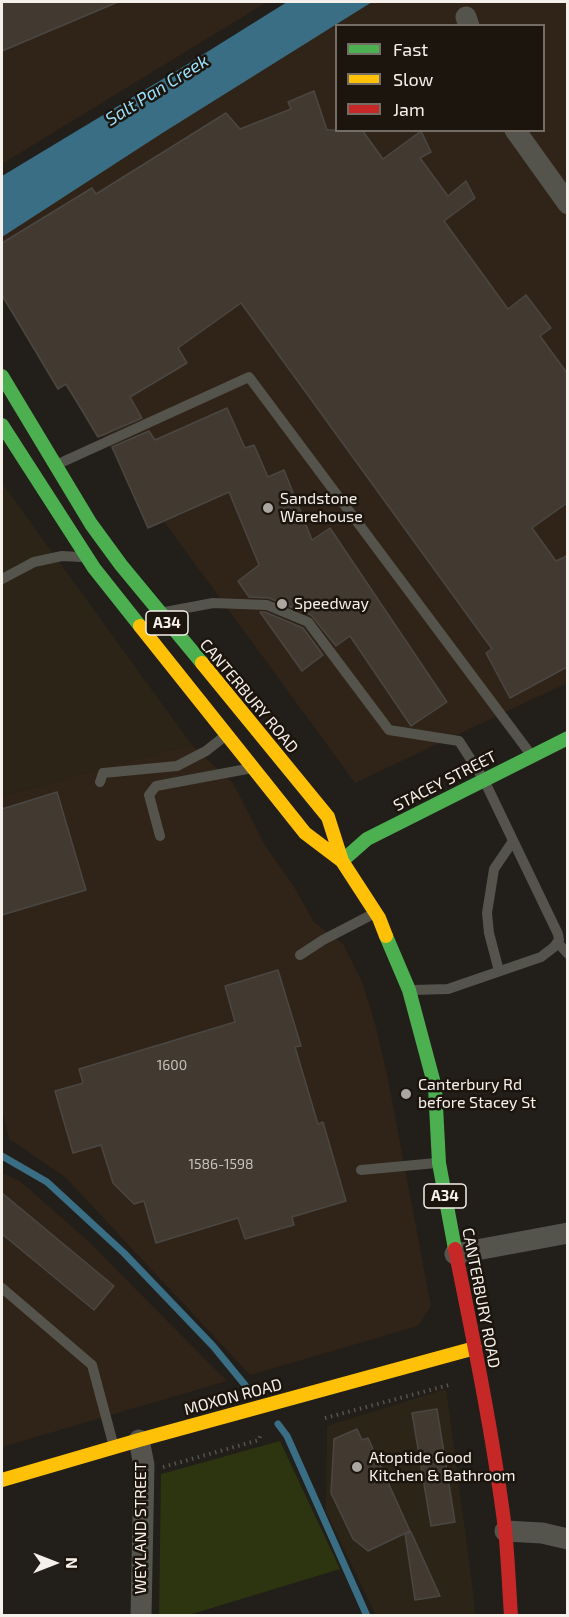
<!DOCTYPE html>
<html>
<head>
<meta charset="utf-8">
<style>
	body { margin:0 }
	#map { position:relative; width:569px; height:1617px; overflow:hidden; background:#221e1a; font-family:"Exo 2",sans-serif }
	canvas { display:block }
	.frame { position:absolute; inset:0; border:3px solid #f5f0ea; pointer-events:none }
	.legend { position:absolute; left:335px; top:24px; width:210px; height:108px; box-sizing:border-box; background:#1c150d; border:2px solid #736d65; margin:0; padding:8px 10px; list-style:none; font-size:18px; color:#f5f0ea }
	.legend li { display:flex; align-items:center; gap:12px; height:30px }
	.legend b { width:30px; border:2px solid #736d65 }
	.north { position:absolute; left:24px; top:1533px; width:60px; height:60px; -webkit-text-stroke:4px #1c150d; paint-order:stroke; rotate:90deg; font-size:16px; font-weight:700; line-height:24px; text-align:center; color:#f5f0ea }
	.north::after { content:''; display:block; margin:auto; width:21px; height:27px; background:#f5f0ea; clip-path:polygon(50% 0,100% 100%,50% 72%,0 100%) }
</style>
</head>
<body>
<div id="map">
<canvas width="569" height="1617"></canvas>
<div class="frame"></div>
<ul class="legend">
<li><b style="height:8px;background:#4caf50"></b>Fast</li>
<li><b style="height:8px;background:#ffc107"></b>Slow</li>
<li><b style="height:8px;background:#c62828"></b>Jam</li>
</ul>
<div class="north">N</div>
</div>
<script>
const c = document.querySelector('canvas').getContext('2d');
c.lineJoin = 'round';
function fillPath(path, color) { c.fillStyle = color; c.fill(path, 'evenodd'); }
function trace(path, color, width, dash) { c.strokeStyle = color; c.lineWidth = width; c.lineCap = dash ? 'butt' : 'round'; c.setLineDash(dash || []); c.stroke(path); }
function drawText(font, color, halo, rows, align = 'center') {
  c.font = font + ' "Exo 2",sans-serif'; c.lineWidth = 5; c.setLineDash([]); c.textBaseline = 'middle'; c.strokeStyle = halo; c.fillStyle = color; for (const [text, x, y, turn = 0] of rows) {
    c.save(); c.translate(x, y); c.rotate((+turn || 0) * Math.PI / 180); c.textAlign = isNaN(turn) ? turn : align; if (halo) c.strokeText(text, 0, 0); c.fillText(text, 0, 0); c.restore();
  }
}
fillPath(new Path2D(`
	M 2,483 L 191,744 L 2,796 Z
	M 446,1389 L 473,1592 L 475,1615 L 376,1615 L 326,1512 L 327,1426 Z`), '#2c2517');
fillPath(new Path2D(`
	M 2,2 L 267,2 L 2,164 Z
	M 363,2 L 567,2 L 567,683 L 355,783 L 2,300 L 2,228 ZM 336,26 L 544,26 L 544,130 L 336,130 Z
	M 191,744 L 233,783 L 265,845 L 293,885 L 314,922 L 343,944 L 363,984 L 376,1027 L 388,1079 L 431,1306 L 418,1326 L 250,1375 L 65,1177 L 9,1139 L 2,1109 L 2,796 Z
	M 2,1173 L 20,1181 L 87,1240 L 227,1381 L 2,1447 Z`), '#302317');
fillPath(new Path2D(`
	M 280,1441 L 340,1569 L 189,1615 L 159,1615 L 161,1474 Z`), '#2c3410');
fillPath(new Path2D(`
	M 287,2 L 372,2 L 164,132 L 2,237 L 2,176 L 191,62 Z`), '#396e84');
trace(new Path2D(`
	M 2,1156 L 47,1182 L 124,1253 L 213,1346 L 245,1385
	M 278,1424 L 287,1436 L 367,1616`), '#396e84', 7);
const building = new Path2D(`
	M 2,2 L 118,2 L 2,51 Z
	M 314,91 L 327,130 L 362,130 L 383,159 L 421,131 L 431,152 L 420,158 L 448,196 L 466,181 L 475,198 L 444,221 L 508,309 L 526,295 L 551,328 L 540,336 L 567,373 L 567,503 L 532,528 L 556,561 L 567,556 L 567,667 L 510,698 L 486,653 L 492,649 L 241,303 L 178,348 L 187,363 L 130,397 L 142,418 L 98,437 L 66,384 L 58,389 L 2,295 L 2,243 L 92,188 L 96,194 L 226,113 L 240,129 L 291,109 L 288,102 Z
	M 227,408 L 245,448 L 254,445 L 268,477 L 284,470 L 312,540 L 330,528 L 447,702 L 411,726 L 350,636 L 336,646 L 311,615 L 269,598 L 249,597 L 238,581 L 259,565 L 229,492 L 148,528 L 112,447 L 149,431 L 155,440 Z
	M 260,612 L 265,612 L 303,628 L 323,655 L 302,671 Z
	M 57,792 L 86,890 L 2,915 L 2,809 Z
	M 278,970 L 301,1046 L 295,1047 L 318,1124 L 323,1122 L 346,1201 L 292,1217 L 294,1225 L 245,1239 L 238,1218 L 156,1243 L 144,1201 L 134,1204 L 113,1183 L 101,1145 L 73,1153 L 55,1091 L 83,1083 L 79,1069 L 235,1022 L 225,986 Z
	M 2,1193 L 114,1286 L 94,1310 L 2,1234 Z
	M 437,1409 L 455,1522 L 431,1526 L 412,1413 Z
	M 357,1429 L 362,1440 L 368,1438 L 410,1531 L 368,1551 L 353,1539 L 331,1493 L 334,1439 Z
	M 411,1532 L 440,1596 L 415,1600 L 405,1534 Z`);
fillPath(building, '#423a31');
trace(building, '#4a4743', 1.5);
trace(new Path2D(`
	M 325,1418 L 449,1385
	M 163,1467 L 259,1440 L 261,1433`), '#55544e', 4, [1.5, 4.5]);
trace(new Path2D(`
	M 58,464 L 249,377 L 529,752
	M 2,579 L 34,562 L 62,556 L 81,557
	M 165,612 L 213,603 L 267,605 L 308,622 L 389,730 L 459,741 L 484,780 L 558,934 L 559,940 L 554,947 L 541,957 L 448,989 L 413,990
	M 100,782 L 103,773 L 177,766 L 206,751 L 225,736
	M 160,836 L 149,795 L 156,786 L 247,769
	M 558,943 L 568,954
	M 300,955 L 323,940 L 373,914
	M 499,971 L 489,933 L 487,913 L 494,869 L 513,841
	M 361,1170 L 436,1163
	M 2,1288 L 92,1365 L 114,1447`), '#54534c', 10);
trace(new Path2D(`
	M 466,17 L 469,26
	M 515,130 L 568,204
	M 455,1254 L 568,1233
	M 139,1440 L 144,1465 L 141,1616
	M 505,1531 L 542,1533 L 568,1539`), '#54534c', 21);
trace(new Path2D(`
	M 2,376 L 91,524 L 121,565 L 202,663
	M 2,425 L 94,568 L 140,626
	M 342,861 L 367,839 L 568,738
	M 386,936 L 409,990 L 435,1087 L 439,1163 L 455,1249`), '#4caf50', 14);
trace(new Path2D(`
	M 140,626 L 305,833 L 342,861 L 379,918 L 386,936
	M 202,663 L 328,817 L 342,861
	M 2,1480 L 139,1440 L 475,1348`), '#ffc107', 14);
trace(new Path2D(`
	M 455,1249 C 474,1342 493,1435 505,1529 C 508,1558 509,1587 511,1616`), '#c62828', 14);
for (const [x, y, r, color] of [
	[268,508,6,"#aba6a1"],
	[282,604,6,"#aba6a1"],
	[406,1094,6,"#aba6a1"],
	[357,1467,6,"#aba6a1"]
]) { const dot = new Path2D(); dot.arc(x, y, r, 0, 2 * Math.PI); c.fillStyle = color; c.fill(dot); trace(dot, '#1c150d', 2); }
drawText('14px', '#c8c2bc', null, [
	["1600",172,1065],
	["1586-1598",221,1164]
]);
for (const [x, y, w] of [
	[167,623,42],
	[445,1196,42]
]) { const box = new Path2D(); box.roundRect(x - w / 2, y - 12, w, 24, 4.5); c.fillStyle = '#1c150d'; c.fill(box); trace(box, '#f5f0ea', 1.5); }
drawText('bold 15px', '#f5f0ea', null, [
	["A34",167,623],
	["A34",445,1196]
]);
drawText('16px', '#f5f0ea', '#1c150d', [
	["Sandstone",280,499],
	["Warehouse",280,517],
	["Speedway",294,604],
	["Canterbury Rd",418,1085],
	["before Stacey St",418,1103],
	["Atoptide Good",369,1458],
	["Kitchen & Bathroom",369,1476]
], 'left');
drawText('16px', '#f5f0ea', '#1c150d', [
	["CANTERBURY ROAD",249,696,50],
	["STACEY STREET",445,781,-27],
	["CANTERBURY ROAD",481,1298,79],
	["MOXON ROAD",233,1397,-15],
	["WEYLAND STREET",141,1528,-90]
]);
drawText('italic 18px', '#97defb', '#1c150d', [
	["Salt Pan Creek",157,90,-32]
]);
</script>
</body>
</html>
